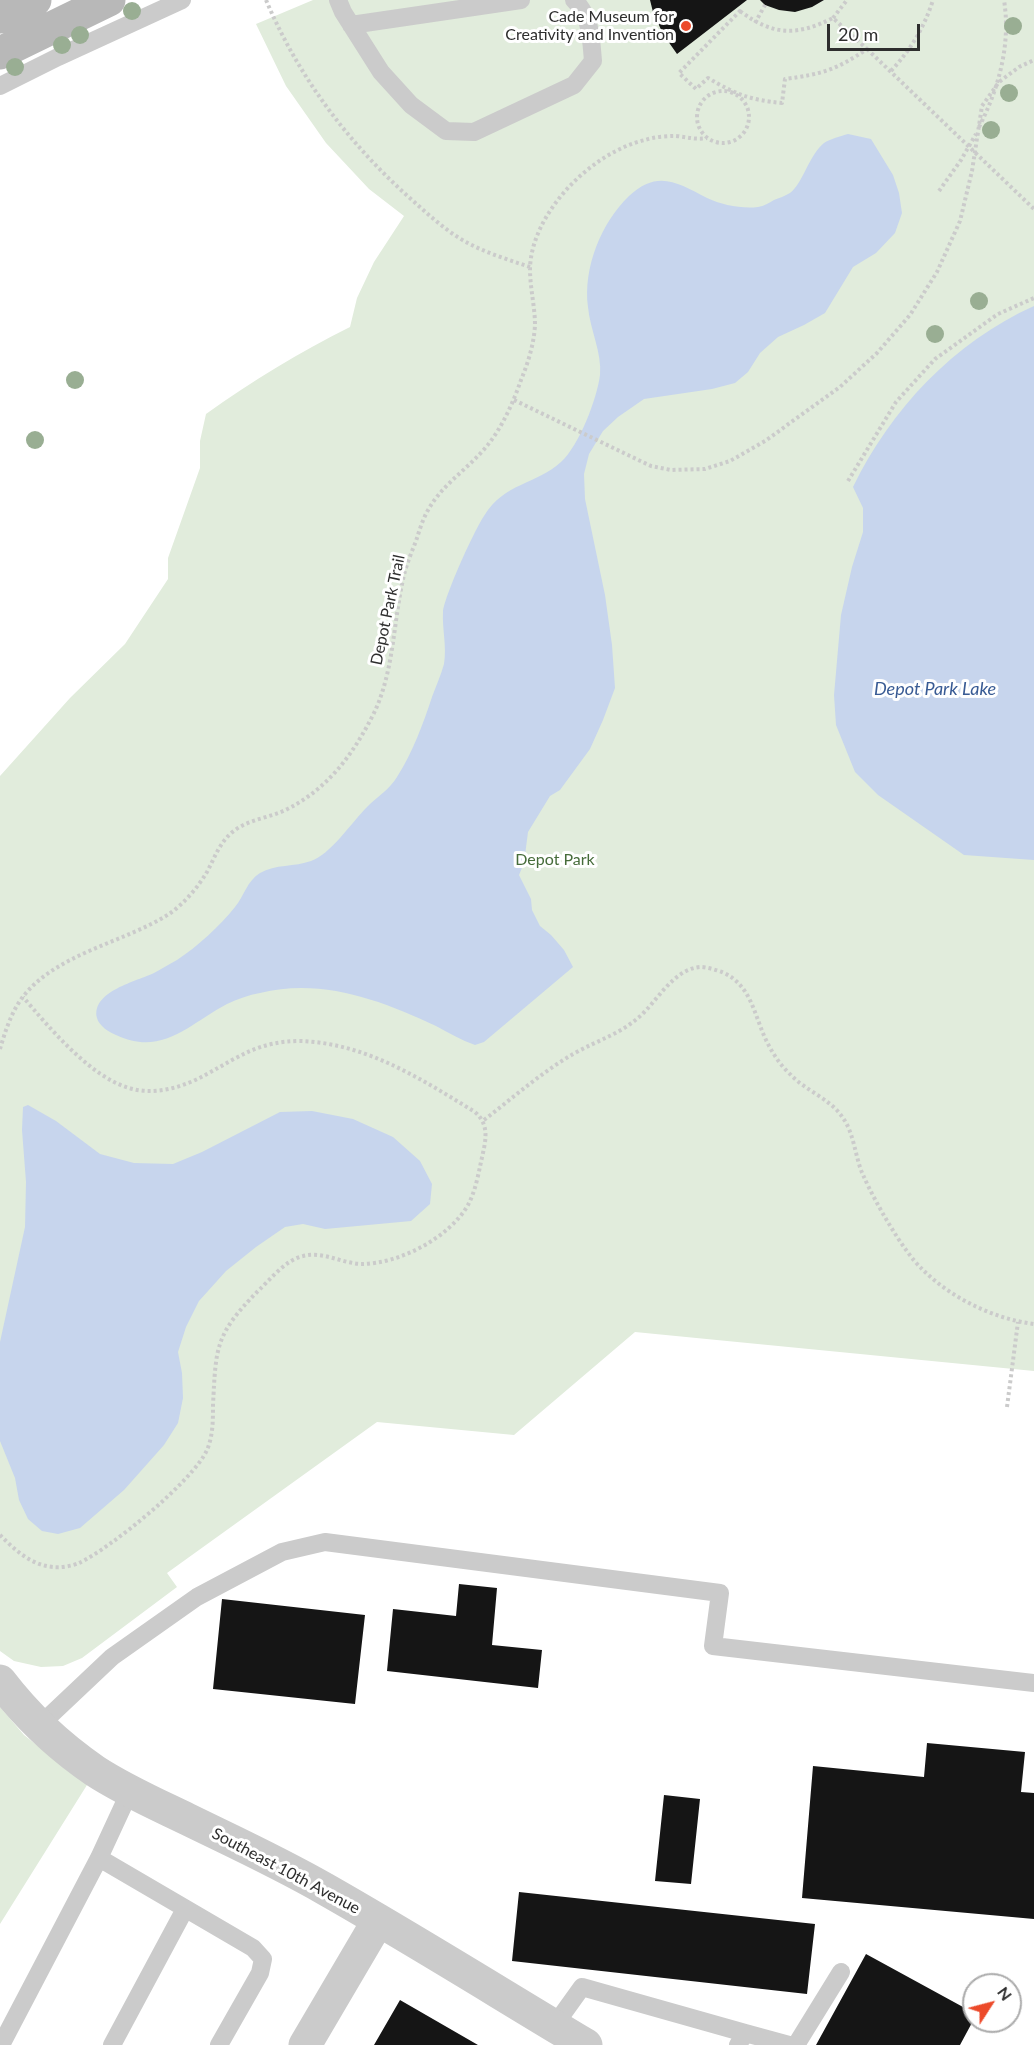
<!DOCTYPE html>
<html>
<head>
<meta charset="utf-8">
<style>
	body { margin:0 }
	#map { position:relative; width:1034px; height:2045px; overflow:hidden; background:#fff; font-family:Lato,sans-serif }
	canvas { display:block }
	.north { position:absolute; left:962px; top:1973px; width:60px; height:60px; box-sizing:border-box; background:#fff; border:2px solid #ababab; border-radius:50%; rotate:54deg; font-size:16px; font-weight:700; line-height:24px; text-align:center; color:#2e2e2e }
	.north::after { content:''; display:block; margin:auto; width:21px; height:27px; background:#ec4a2a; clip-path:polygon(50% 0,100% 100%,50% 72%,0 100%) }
	.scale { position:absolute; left:827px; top:24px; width:93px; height:27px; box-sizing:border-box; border:3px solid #2e2e2e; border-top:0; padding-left:8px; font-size:18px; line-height:21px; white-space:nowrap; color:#2e2e2e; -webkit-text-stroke:4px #fff; paint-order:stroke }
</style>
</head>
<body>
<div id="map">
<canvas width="1034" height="2045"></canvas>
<div class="north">N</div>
<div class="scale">20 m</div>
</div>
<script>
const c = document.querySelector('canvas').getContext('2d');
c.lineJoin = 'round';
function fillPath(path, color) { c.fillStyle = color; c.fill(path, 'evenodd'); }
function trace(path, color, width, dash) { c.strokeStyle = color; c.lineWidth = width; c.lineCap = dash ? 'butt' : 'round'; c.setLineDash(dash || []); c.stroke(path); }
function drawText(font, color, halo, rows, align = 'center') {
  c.font = font + ' Lato,sans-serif'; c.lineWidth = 6; c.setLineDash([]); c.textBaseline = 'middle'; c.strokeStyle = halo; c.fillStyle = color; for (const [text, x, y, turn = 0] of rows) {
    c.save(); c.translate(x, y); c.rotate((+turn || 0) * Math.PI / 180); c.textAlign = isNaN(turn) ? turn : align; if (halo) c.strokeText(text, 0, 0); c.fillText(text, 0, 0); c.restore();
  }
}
fillPath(new Path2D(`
	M 313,0 L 1034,0 L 1034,1371 L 635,1332 L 514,1435 L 377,1422 L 167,1573 L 177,1587 L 82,1658 L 63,1666 L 41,1667 L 14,1661 L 0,1651 L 0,776 L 70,698 L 125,644 L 168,579 L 168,558 L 200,468 L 200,441 L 206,414 C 252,381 300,352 350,327 L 357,298 L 374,262 L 404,216 L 369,189 L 326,143 L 286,86 L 256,24 Z
	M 0,1707 L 24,1735 L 87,1785 L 0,1924 Z`), '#e1ecdc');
fillPath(new Path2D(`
	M 848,134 L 871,139 L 893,175 L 899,193 L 902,213 L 895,233 L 876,253 L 853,267 L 825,313 L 804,325 L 778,337 L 760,353 L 748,372 L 735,383 L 712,389 L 644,399 L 618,417 L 603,431 L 589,454 L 584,474 L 585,499 L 605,595 L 612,645 L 615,688 L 603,720 L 590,749 L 560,790 L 550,796 L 528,832 L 524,863 L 519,875 L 531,899 L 532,910 L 540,926 L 551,935 L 564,950 L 573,967 L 484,1042 L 475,1045 C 461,1040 449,1033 436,1026 C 380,1000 322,978 260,993 C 249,995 237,999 227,1004 C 189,1024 162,1057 116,1035 C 109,1032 99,1026 97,1018 C 91,991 138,981 154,973 C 162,969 169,964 177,960 C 198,946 219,927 235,907 C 244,896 247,881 260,873 C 275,864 295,867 311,861 C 330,855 352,822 367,807 C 377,797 390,789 397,777 C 413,752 423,724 432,697 C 436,686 441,675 444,664 C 447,646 442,629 443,612 C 445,595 474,531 484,516 C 505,482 536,485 561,462 C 579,446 597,399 600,375 C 602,352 590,330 588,307 C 583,268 601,223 629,196 C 658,169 678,183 707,198 C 722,205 742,209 758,207 C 764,206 769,203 774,200 C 779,198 785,196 790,193 C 803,183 809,155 824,143 C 830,139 841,136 848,134 Z
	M 1034,306 L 1034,860 L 964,855 L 878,795 L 855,772 L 836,725 L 834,695 L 841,615 L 852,567 L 863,532 L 863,508 L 853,487 C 891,409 954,342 1034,306 Z
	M 28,1105 L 56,1121 L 100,1154 L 134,1163 L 173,1164 L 202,1152 L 280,1112 L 312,1111 L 353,1119 L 393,1137 L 420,1161 L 432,1184 L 430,1204 L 411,1221 L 325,1229 L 303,1224 L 285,1227 L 256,1247 L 226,1271 L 199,1301 L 186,1327 L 178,1352 L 182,1373 L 183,1398 L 178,1423 L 164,1445 L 124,1490 L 80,1528 L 58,1534 L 42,1531 L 28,1519 L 19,1500 L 15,1478 L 0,1441 L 0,1342 L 25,1227 L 26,1182 L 22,1130 L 23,1107 Z`), '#c7d5ed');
fillPath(new Path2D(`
	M 650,0 L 747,0 L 677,54 L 663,34 L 653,12 Z
	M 760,0 L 824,0 L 812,7 L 795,12 L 779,10 L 765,5 Z
	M 459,1584 L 497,1588 L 492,1645 L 542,1650 L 538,1688 L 387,1671 L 393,1609 L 456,1616 Z
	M 222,1599 L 365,1615 L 355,1704 L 213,1689 Z
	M 927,1743 L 1025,1752 L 1021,1792 L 1034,1793 L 1034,1919 L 802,1898 L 813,1766 L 924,1777 Z
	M 664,1795 L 700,1799 L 691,1884 L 655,1881 Z
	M 519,1892 L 815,1924 L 807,1994 L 512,1961 Z
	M 866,1954 L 974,2013 L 974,2019 L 960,2045 L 816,2045 Z
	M 400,2000 L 478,2045 L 374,2045 Z`), '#151515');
trace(new Path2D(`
	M 266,0 C 299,78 349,144 412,200 C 429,215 446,231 466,242 C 486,253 509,260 530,267
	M 740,11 C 773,36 797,36 833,18 L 867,49 C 836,70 822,74 785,79 L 782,103 C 750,100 735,94 708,78 L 696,89 L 679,73 Z
	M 833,18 L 847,0
	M 755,23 L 765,5
	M 867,49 L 1034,209
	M 891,71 C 911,49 924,28 933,0
	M697 117a26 26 0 1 1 52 0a26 26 0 1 1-52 0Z
	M 979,127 C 999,88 1011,44 1004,0
	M 939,191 L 961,160 L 976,134
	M 514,400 L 630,456 L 651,466 L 671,470 L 705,469 L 730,461 L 765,441 L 840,387 L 877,353 L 910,315 L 937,272 L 960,221 L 972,171 L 982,106 L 999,82 L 1019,67 L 1034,60
	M 848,481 L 896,402 L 935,359 L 998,314 L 1034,298
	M 0,1049 C 5,1032 11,1013 22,998 C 56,953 124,943 169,914 C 184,904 198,887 207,872 C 215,857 220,841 235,830 C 249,820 266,818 281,812 C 326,792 353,755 374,713 C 395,669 393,618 405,571 C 408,561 412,551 416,541 C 419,532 422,521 427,512 C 441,485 467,470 486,447 C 502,428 513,403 521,380 C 528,363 534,344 535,325 C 535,307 530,288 530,269 C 531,213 592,152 645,140 C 654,137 666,136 676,136 C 687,137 696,140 707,138
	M 484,1120 C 514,1097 543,1071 575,1053 C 598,1040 618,1035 638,1018 C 657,1002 673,969 700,967 C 707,967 716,970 722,972 C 752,985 754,1016 767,1042 C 773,1054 781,1066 791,1075 C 806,1091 831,1099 843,1118 C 855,1135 855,1159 864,1177 C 875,1202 903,1251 922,1269 C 951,1298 994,1319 1034,1324
	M 1007,1407 L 1018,1322
	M 0,1535 C 15,1550 31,1565 53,1567 C 60,1568 72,1566 79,1563 C 111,1548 193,1481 207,1450 C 213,1436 213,1420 213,1405 C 216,1347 215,1335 257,1292 C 270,1280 285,1260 303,1256 C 323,1251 341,1263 361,1264 C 399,1264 449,1238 468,1205 C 475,1192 478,1176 481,1162 C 485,1143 491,1126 475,1112 C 421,1079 366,1043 300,1041 C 260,1041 240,1056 207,1074 C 184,1087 155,1096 129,1088 C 90,1077 48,1026 23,997`), '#cbcbcb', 4, [3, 3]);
trace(new Path2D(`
	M 338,0 L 343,12 L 381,72 L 411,105 L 446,131 L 474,132 L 574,85 L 593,61 C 591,39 591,16 574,0
	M 351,25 L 521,0
	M 0,86 L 58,57 L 182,0
	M 40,1725 L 112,1657 L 197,1597 L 282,1552 L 325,1542 L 720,1593 L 713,1646 L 1034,1683
	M 99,1858 L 253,1948 L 263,1959 L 260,1973 L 219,2045
	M 554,2026 L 582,1987 L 745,2033 L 738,2045
	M 745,2033 L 789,2045
	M 1,2045 L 99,1858 L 130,1791
	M 112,2045 L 185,1909
	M 796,2045 L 841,1972`), '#cbcbcb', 18);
trace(new Path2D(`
	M 0,1681 C 26,1715 60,1747 95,1771 C 124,1790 156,1804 187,1819 C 234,1842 280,1863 325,1889 C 413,1939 499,1993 586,2045
	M 305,2045 L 378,1921`), '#cbcbcb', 33);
trace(new Path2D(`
	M 0,17 L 35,0
	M 0,53 L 109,0`), '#b8b8b8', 33);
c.fillStyle = '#99ae93';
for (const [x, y] of [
	[132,11],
	[1013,26],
	[80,35],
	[62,45],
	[15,67],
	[1009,93],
	[991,130],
	[979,301],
	[935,334],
	[75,380],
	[35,440]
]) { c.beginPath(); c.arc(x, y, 9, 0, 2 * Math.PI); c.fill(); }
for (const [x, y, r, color] of [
	[686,26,6,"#ec4a2a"]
]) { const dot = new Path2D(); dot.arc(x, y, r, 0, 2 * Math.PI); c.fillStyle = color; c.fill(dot); trace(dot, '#fff', 2); }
drawText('16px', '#2e2e2e', '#fff', [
	["Cade Museum for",674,17],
	["Creativity and Invention",674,35]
], 'right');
drawText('16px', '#2e2e2e', '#fff', [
	["Depot Park Trail",388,610,-78],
	["Southeast 10th Avenue",286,1871,28]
]);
drawText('16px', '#466c3a', '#fff', [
	["Depot Park",555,860]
]);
drawText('italic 18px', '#395b94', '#fff', [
	["Depot Park Lake",935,689]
]);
</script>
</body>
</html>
